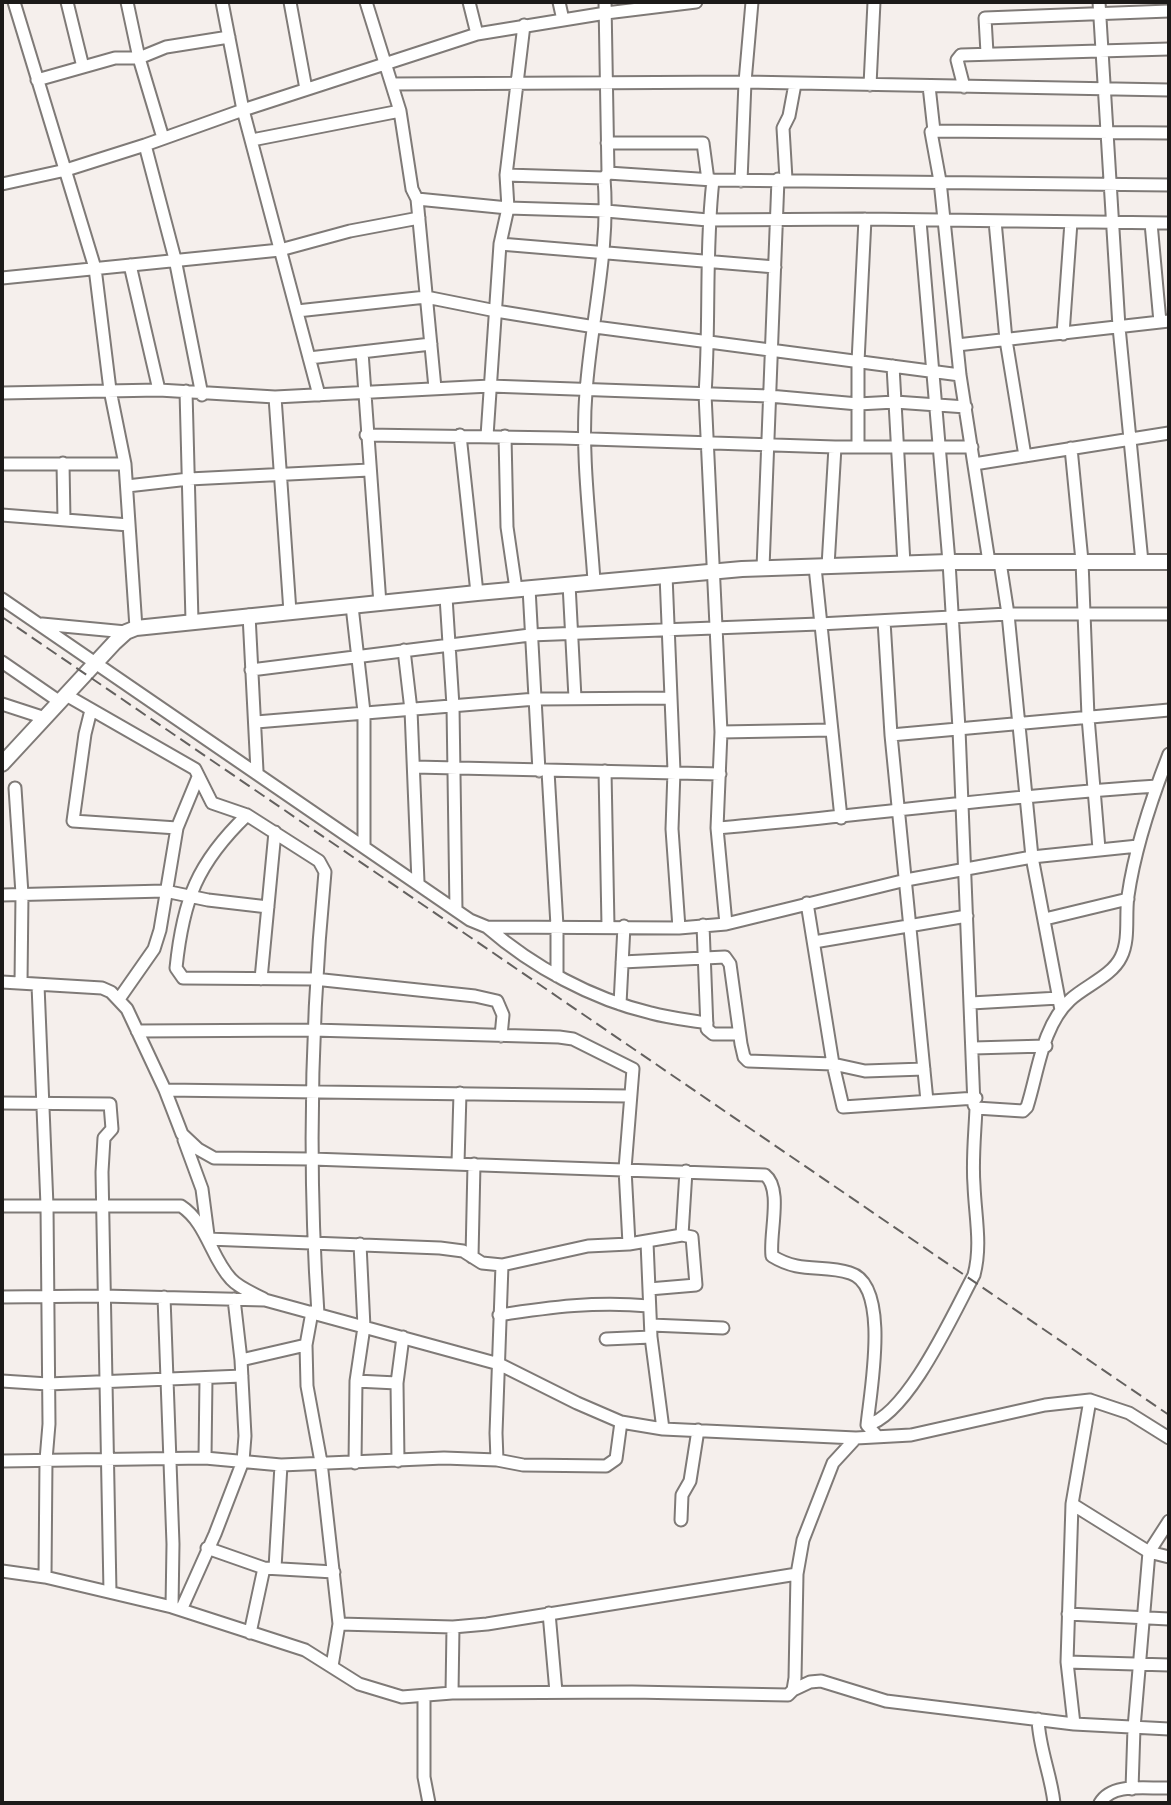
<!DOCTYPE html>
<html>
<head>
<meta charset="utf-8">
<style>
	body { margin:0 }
	#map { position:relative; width:1171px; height:1805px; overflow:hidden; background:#f5efec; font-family:Montserrat,sans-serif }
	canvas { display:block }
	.frame { position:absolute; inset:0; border:4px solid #1c1a19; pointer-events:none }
</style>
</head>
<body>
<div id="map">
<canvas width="1171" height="1805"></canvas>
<div class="frame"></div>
</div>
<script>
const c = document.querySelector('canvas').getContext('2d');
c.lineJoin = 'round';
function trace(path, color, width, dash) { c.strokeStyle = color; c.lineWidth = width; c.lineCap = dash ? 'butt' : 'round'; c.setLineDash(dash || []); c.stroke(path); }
const minor = new Path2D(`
	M 14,2 L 95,268 L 110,390 L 125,464 L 136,628
	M 67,2 L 83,67
	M 127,2 L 139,58 L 163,138
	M 222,2 L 243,110 L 319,395
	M 290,2 L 306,89
	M 366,2 L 400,111 L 412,189 L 417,199 L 435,388
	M 469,2 L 477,34
	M 559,2 L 563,20
	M 1099,2 L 1119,327 L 1142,562
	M 987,53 L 985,18 L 1169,11
	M 37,80 L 115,58 L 139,58 L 166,47 L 229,37
	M 392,84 L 745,82 L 1169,90
	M 870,85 L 874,2
	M 929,86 L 934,131 L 931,132 L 940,181 L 960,375 L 989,562
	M 964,87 L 957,60 L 961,55 L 1169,49
	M 934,131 L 1169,133
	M 252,140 L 400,111
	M 607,143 L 703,143 L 708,180
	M 145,145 L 175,259 L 202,395
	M 608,173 L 713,180 L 1169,185
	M 506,175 L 604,178
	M 786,179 L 783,128 L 789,116 L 795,84
	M 713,180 C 705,251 710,323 705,394 L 721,732 L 717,828 L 726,924
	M 741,181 L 745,82 L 752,2
	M 2,184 L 66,170 L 145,145 L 243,110 L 477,34 L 606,13 L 696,2
	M 417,199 L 508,208 L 606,211 L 708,220 L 865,219 L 1169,223
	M 920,221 L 949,562 L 959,729 L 974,1105 L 976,1108 L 1023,1111 L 1027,1107 C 1038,1073 1042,1026 1070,1000 C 1085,986 1112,976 1121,957 C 1130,939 1125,916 1128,896 C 1135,847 1151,800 1169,754
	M 995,221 L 1006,340 L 1025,456
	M 1151,223 L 1160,322
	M 500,244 L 775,267
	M 130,265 L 159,390
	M 2,278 L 280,250 L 350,231 L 419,218
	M 297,311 L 426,297 L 496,311 L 595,327 L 960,375
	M 1063,334 L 1071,222
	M 957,345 L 1169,321
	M 362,352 L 380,604
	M 309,358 L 431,344
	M 893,366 L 904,564
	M 186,391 L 192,621
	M 2,393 L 159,390 L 275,397 L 490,386 L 769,396 L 858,404 L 895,402 L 966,407
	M 275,397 L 290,612
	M 366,435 L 561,438 L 835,447 L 972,447
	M 460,435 L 477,593
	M 487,436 L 500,244 L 508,208 L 506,175 L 524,25
	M 505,436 L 507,527 L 516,589
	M 858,446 L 858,362 L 865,219
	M 1071,448 L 1082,561 L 1088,717 L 1099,849
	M 63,463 L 64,520
	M 2,464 L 125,464
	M 974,464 L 1169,433
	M 127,486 L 189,479 L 369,470
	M 2,515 L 129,525
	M 1000,562 L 1008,614 L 1032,857 L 1061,1010
	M 828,566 L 835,447
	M 815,567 L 841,818
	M 763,568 L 778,179
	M 666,575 L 674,771 L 672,829 L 679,928
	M 594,581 C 590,519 581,454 586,392 C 591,321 610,250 604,178 L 608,173 L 605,2
	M 569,584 L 575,698
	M 529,588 L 539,771
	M 446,597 L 453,706 L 456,910
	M 2,599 L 470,920 L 487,927 L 679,928 L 726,924 L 906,880 L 1032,857 L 1138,846
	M 352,606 L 364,712 L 364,845
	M 249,615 L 257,771
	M 884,621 L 891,735 L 927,1101
	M 42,624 L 126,632
	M 404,650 L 411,710 L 418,882
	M 2,662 L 60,702
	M 251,670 L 530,635 L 819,624 L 1008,614 L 1169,614
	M 66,695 L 195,769 L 212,803 L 247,815
	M 2,704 L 45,718
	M 91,710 L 85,734 L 73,821 L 177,828
	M 256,722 L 536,699 L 670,698
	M 721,732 L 832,730
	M 891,735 L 1169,710
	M 414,767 L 720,774
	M 548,771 L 557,926 L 557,976
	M 605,771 L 608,926
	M 15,788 L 22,894 L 21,983
	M 717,828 C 863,816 1010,795 1157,786
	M 2,895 L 165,891 L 208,900 L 268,907
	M 807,903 L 833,1064 L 843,1107 L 976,1098
	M 1045,919 L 1128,899
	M 703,925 L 707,1029 L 713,1034 L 739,1034
	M 487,927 C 533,967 592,999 651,1013 C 669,1018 689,1020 707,1023
	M 814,942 L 967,916
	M 622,962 L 725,957 L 730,964 L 741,1044 L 744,1057 L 748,1061 L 833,1064 L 865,1071 L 924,1069
	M 261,979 L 275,832
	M 2,982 L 102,988 L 111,992 L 127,1009 L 165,1090 L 182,1134 L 198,1149 L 214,1158 L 312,1159 L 765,1175 C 783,1189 769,1234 772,1256 C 801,1274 822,1264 850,1273 C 891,1285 870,1393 867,1425 L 877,1436
	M 38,985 L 47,1206 L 49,1424 L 46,1460 L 45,1577
	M 119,999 L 154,949 L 160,930 L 177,828 L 198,777
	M 971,1003 L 1059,998
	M 620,1004 L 624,926
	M 137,1031 L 313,1030 L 559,1037 L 573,1039 L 633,1069 L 625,1169 L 629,1244
	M 973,1048 L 1046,1046
	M 165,1090 L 629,1096
	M 2,1103 L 110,1104 L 112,1129 L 104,1138 L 102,1172 L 110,1592
	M 184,1140 L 202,1189 L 208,1235
	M 458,1163 L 460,1093
	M 2,1206 L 181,1206 C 207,1223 211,1258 231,1279 C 239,1288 253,1293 264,1299
	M 682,1235 L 686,1171
	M 208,1239 L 440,1248 L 463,1251 L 482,1263 L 502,1265 L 588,1246 L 629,1244 L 682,1235 L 692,1237 L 696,1285 L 649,1289
	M 647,1242 L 651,1337 L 663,1429
	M 472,1257 L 474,1164
	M 2,1297 L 103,1296 L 265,1300 L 499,1364 L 577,1403 L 621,1422 L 663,1429 L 856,1438 L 911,1435 L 1045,1405 L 1090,1400 L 1129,1413 L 1169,1438
	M 164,1297 L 173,1544 L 172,1607
	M 312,1312 L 306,1345 L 307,1386 L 321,1462 L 339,1624 L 332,1666
	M 318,1314 C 308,1167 311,1019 325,872 L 319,861 L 247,815 C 197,863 183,900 176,968 L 183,978 L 314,979 L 475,996 L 497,1001 L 503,1015 L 501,1036
	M 499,1315 C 551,1307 596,1301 649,1306
	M 651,1325 L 723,1328
	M 606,1339 L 651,1337
	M 241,1360 L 306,1345
	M 2,1381 L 48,1384 L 242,1376
	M 356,1381 L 397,1383
	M 1090,1400 L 1072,1504 L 1067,1662 L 1074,1724 L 1169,1729
	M 867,1425 C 908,1415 954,1312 974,1275 C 982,1245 975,1215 974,1185 C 972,1160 975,1133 976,1108
	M 205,1458 L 206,1378
	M 497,1460 L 496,1433 L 502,1265
	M 2,1461 L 205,1458 L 281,1465 L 444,1458 L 497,1460 L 523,1465 L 606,1466 L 616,1459 L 621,1422
	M 398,1461 L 397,1383 L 403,1337
	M 355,1463 L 356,1381 L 364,1327 L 360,1244
	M 1072,1504 L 1149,1552 L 1169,1557
	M 681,1520 L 682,1495 L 690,1481 L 698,1430
	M 207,1548 L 264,1568 L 334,1572
	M 275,1568 L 281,1465
	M 2,1571 L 45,1577 L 172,1607 L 305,1650 L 359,1684 L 402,1697 L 452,1693 L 632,1692 L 788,1695 L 793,1690 L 795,1678 L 797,1574 L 803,1540 L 833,1463 L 856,1438
	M 181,1610 L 215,1534 L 243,1461 L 245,1436 L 241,1360 L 234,1299
	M 549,1613 L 556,1692
	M 1068,1614 L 1169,1619
	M 339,1624 L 453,1627 L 487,1624 L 797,1574
	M 250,1633 L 264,1568
	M 1067,1662 L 1169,1665
	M 793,1690 L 810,1682 L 821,1681 L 886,1701 L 1074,1724
	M 452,1693 L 453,1627
	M 424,1697 L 424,1777 L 429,1803
	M 1038,1719 C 1039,1749 1051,1774 1054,1803
	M 1132,1789 L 1134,1728 L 1149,1552 L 1169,1521
	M 1100,1803 C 1112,1782 1147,1789 1169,1788`);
const major = new Path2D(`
	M 2,764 L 115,642 L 126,632 L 136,628 L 477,593 L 742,569 L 949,562 L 1169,562`);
trace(minor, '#7f7a77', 15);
trace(major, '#7f7a77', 18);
trace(minor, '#fff', 11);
trace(major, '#fff', 14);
trace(new Path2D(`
	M 2,617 L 1169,1415`), '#64615f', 2, [12, 6]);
</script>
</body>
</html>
